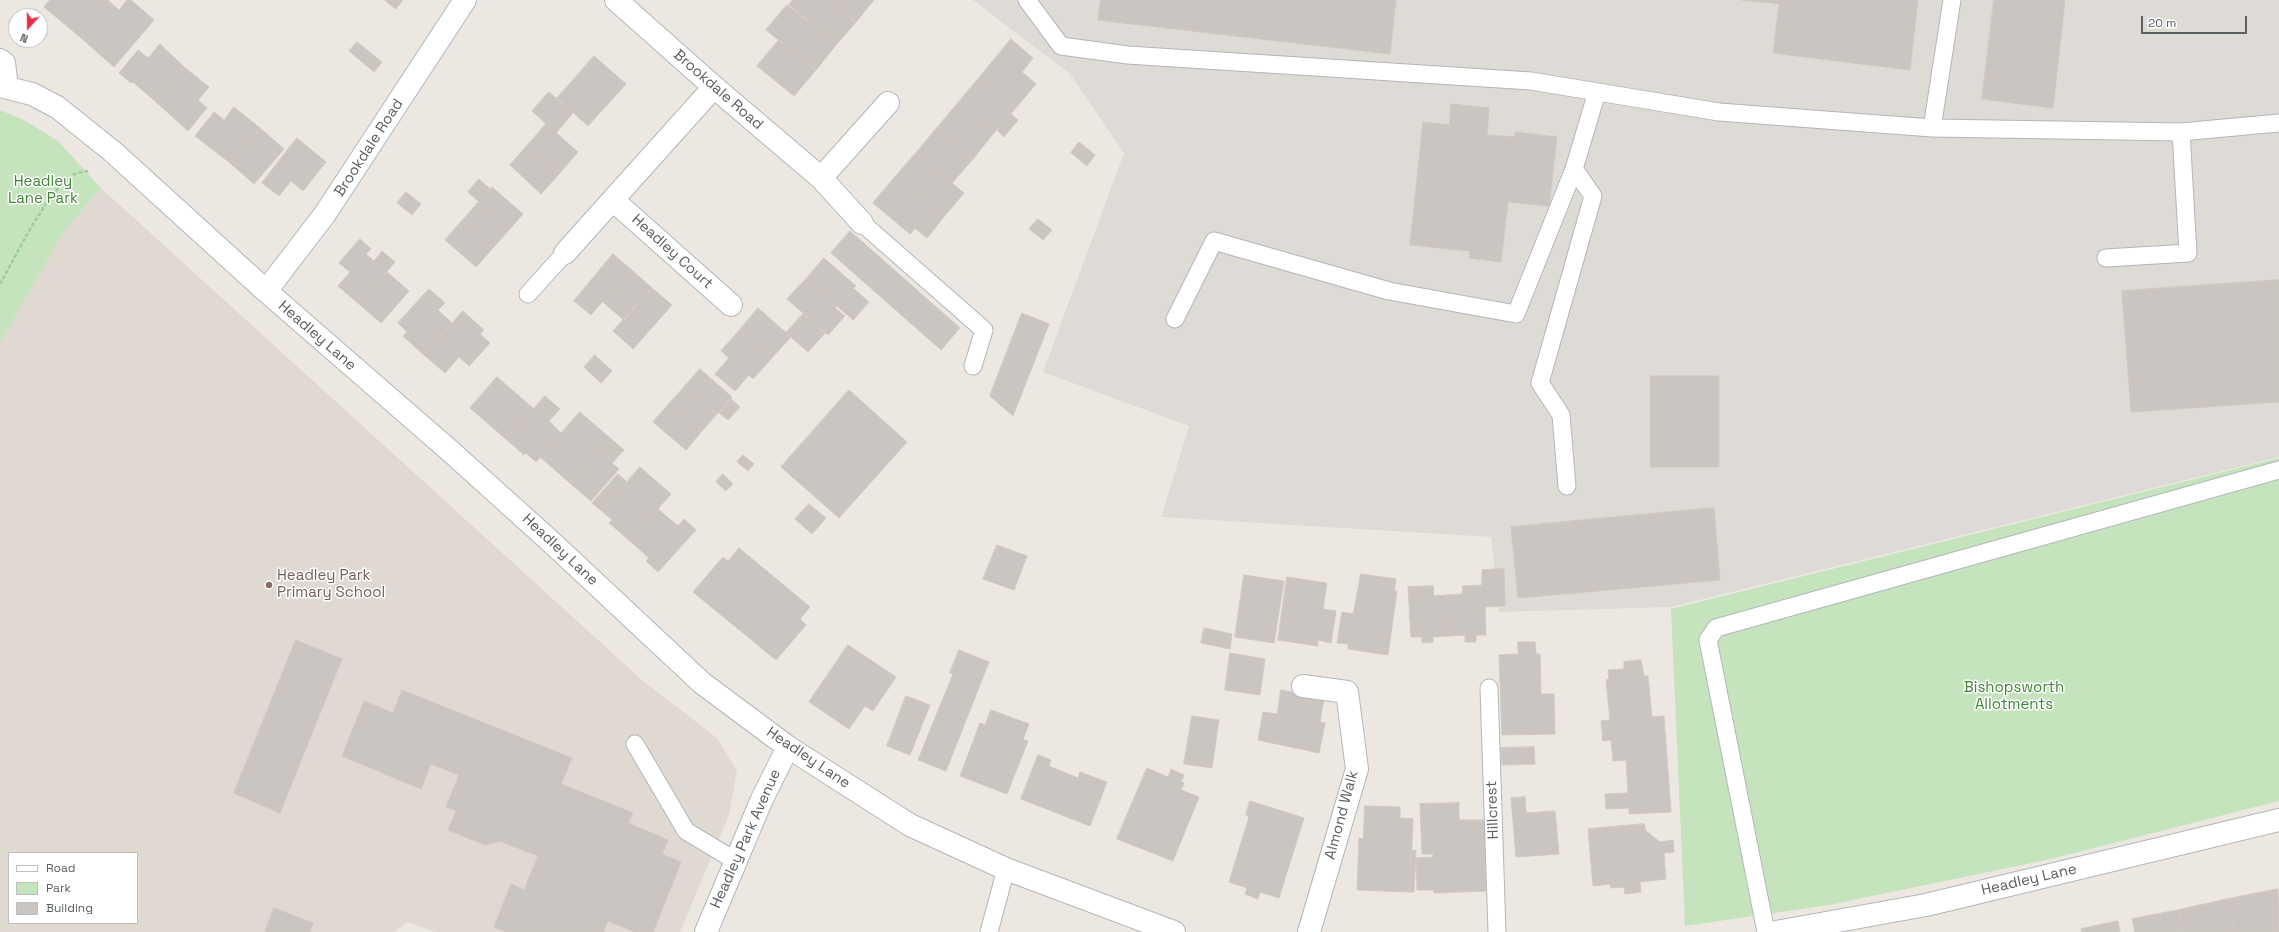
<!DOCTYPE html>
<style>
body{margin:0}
#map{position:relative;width:2279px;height:932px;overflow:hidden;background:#ece8e1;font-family:"Space Grotesk",sans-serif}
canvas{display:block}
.legend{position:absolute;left:8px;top:852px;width:130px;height:72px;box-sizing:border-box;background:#fff;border:1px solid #bdbfc0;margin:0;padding:5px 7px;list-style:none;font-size:12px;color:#5a5f62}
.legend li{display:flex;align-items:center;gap:8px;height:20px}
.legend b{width:20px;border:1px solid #bdbfc0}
.north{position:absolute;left:8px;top:8px;width:40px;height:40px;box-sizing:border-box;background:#fff;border:1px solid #bdbfc0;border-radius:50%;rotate:201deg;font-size:11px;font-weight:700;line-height:16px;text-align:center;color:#5a5f62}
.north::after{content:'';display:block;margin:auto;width:14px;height:18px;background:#e43045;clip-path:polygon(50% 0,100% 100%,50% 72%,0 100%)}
.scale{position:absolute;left:2141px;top:16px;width:106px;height:18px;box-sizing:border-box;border:2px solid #5a5f62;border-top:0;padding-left:5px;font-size:12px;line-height:14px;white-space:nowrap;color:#5a5f62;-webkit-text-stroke:3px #fff;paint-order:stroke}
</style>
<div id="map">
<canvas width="2279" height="932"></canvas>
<ul class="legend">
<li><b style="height:5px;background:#fff"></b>Road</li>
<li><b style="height:11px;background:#c5e4be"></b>Park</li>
<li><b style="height:11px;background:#cac5c1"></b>Building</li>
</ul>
<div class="north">N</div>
<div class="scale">20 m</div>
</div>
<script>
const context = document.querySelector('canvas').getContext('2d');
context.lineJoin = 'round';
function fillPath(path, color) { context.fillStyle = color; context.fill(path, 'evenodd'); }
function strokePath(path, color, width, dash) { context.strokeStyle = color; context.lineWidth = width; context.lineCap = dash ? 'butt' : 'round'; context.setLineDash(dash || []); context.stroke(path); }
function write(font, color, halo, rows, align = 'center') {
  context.font = font + ' "Space Grotesk",sans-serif'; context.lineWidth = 3; context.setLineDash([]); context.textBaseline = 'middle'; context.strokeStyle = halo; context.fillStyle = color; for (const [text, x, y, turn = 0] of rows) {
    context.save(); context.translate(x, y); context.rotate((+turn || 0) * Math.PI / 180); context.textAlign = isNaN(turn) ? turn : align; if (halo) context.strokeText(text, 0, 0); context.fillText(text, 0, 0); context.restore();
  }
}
fillPath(new Path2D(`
 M 973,0 L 2279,0 L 2279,457 L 1671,607 L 1499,612 L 1491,537 L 1161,517 L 1189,426 L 1043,372 L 1124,153 L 1070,74 Z`), '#dedad6');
fillPath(new Path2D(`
 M 101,188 L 642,680 L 717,738 L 737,771 L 729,815 L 680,932 L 435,932 L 408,922 L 394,932 L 0,932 L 0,343 L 63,233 ZM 9,853 L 137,853 L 137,923 L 9,923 Z`), '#dfd9d2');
fillPath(new Path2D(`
 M 0,110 L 24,120 L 58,141 L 101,188 L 63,233 L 0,343 Z
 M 2279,458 L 2279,801 L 2051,859 L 1829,905 L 1685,926 L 1671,609 Z`), '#c5e4be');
const building = new Path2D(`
 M 50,0 L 108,0 L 110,2 L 80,37 L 44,7 Z
 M 127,0 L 131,0 L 154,20 L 114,67 L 80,37 L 110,2 L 119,10 Z
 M 385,0 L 403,0 L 396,9 Z
 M 793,0 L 830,0 L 856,22 L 837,44 L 789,5 Z
 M 830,0 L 874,0 L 856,22 Z
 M 1101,0 L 1396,0 L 1390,54 L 1098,20 Z
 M 1742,0 L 1918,0 L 1910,70 L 1773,53 L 1779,4 Z
 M 1994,0 L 2065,0 L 2053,108 L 1982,99 Z
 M 787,5 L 837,44 L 816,70 L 766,30 Z
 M 1011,39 L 1033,58 L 1022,72 L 1036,84 L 1015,109 L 979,78 Z
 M 779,40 L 816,70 L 794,96 L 757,66 Z
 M 357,42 L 382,62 L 374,72 L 349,51 Z
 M 160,44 L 184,67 L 155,101 L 133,82 L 131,83 L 119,73 L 138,50 L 148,58 Z
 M 594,56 L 626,84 L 606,106 L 575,78 Z
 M 184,67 L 209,87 L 198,100 L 207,108 L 188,131 L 155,101 Z
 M 575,78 L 606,106 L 588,126 L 557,98 Z
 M 979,78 L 1015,109 L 993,134 L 957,104 Z
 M 549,92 L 573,113 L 556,133 L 532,111 Z
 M 957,104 L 993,134 L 973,159 L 937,128 Z
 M 1451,104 L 1489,108 L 1487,135 L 1515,137 L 1515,132 L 1557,137 L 1549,206 L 1508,202 L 1501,262 L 1469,258 L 1470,251 L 1410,245 L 1423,122 L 1449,125 Z
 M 234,107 L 260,128 L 230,163 L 195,136 L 214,112 L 224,120 Z
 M 1011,114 L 1018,120 L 1004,137 L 997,130 Z
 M 546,124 L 578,152 L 559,174 L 527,146 Z
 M 260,128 L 284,149 L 254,184 L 230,163 Z
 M 937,128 L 973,159 L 952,183 L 916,153 Z
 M 297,138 L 326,162 L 303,191 L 291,181 L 279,196 L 262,183 Z
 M 1079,142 L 1095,155 L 1087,166 L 1071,153 Z
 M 527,146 L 559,174 L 541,194 L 510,165 Z
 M 916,153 L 964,193 L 943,218 L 895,177 Z
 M 895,177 L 943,218 L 927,238 L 915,228 L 910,234 L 873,203 Z
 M 479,179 L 490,189 L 479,202 L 468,192 Z
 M 492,187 L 523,214 L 508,231 L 477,204 Z
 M 406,192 L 421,204 L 412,215 L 397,203 Z
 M 477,204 L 508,231 L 493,248 L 462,221 Z
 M 1038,219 L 1052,230 L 1043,240 L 1029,229 Z
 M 462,221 L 493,248 L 476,267 L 445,240 Z
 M 850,231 L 960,328 L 941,350 L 831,253 Z
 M 360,239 L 371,249 L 366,254 L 374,261 L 382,251 L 395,262 L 359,304 L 338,286 L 350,272 L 339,263 Z
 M 613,254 L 633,271 L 605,304 L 603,301 L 591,315 L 574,301 Z
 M 824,258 L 856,286 L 853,288 L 869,302 L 853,320 L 806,279 Z
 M 633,271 L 652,288 L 624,320 L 605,304 Z
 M 387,272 L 409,291 L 381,323 L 359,304 Z
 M 806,279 L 837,306 L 835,308 L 845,316 L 828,335 L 787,299 Z
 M 2279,280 L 2279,402 L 2131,412 L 2122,291 Z
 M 652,288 L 672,305 L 633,349 L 613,331 Z
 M 429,289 L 445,303 L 438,310 L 452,323 L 424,355 L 403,336 L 407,332 L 398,323 Z
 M 758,308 L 791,337 L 771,359 L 739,331 Z
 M 463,311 L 484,330 L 480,334 L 490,343 L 469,366 L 459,357 L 445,373 L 424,355 Z
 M 1022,313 L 1049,324 L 1013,416 L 990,396 Z
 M 803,314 L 825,333 L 808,352 L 786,333 Z
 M 739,331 L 771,359 L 753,379 L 749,375 L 735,391 L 715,374 L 729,358 L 721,351 Z
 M 595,355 L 612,371 L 601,383 L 584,367 Z
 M 700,369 L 732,397 L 717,414 L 685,386 Z
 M 1651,376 L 1719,376 L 1719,467 L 1651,467 Z
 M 497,377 L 534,409 L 507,440 L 470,408 Z
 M 685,386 L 717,414 L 702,431 L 670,403 Z
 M 849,390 L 907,442 L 839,518 L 781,467 Z
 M 545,396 L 560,409 L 549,421 L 561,433 L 536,462 L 526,453 L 524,455 L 507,440 Z
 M 731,399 L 740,407 L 728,420 L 719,413 Z
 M 670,403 L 702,431 L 686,450 L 653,422 Z
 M 580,412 L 610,438 L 571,484 L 540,457 Z
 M 610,438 L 624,450 L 612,463 L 619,469 L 591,501 L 571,484 Z
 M 743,455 L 754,464 L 748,471 L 737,462 Z
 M 640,467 L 671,494 L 630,541 L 609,523 L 612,520 L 602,511 Z
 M 618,474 L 627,482 L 602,511 L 592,503 Z
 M 723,474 L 733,484 L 726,491 L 716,482 Z
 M 809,504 L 826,518 L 812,534 L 795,519 Z
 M 1714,508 L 1720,580 L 1518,598 L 1511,527 Z
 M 658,509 L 678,526 L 684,519 L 696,530 L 658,572 L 646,561 L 649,558 L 630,541 Z
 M 997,545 L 1027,556 L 1014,590 L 983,579 Z
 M 739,548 L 810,607 L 800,619 L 806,625 L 776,660 L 693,592 L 723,557 L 728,561 Z
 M 1504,569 L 1505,606 L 1485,607 L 1486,635 L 1476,635 L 1476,642 L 1465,642 L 1465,635 L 1449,636 L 1447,595 L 1463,594 L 1462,586 L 1482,585 L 1482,570 Z
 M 1361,574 L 1396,579 L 1394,591 L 1397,591 L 1388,655 L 1348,649 L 1348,644 L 1337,643 L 1342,612 L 1353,614 Z
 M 1244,575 L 1284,581 L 1274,643 L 1235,637 Z
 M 1287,577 L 1327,583 L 1323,609 L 1336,611 L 1331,643 L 1318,640 L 1318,646 L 1278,640 Z
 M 1433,586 L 1434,596 L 1447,595 L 1449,636 L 1433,637 L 1433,642 L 1422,643 L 1422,637 L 1411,637 L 1408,587 Z
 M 1204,628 L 1232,634 L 1230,649 L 1201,643 Z
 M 296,640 L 342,659 L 280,813 L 234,793 Z
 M 1518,642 L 1535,642 L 1536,654 L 1540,654 L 1541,694 L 1554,694 L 1555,734 L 1502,735 L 1499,655 L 1518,654 Z
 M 848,645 L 896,677 L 873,711 L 865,706 L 849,729 L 809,702 Z
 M 959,650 L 989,662 L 946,771 L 918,760 L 953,674 L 950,673 Z
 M 1230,653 L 1265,659 L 1260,695 L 1225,690 Z
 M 1641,660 L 1644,676 L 1648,676 L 1652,717 L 1664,716 L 1671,812 L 1629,814 L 1629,808 L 1606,809 L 1605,794 L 1628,793 L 1626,760 L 1613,761 L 1611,740 L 1603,741 L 1601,721 L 1610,720 L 1606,680 L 1609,679 L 1608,670 L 1624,669 L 1624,662 Z
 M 402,690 L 572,758 L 561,784 L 633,813 L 628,823 L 668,840 L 662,854 L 681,862 L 653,932 L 635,932 L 608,921 L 603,932 L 506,932 L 494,927 L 511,884 L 524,890 L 538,856 L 500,841 L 485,845 L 448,830 L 456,811 L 446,807 L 459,775 L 431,764 L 421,789 L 342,756 L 364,701 L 393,713 Z
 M 1281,690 L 1324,698 L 1320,722 L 1325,723 L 1319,753 L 1258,740 L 1263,712 L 1277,714 Z
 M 906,696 L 930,705 L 910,755 L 887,746 Z
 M 991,710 L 1029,724 L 1023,739 L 1028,741 L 1007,794 L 960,776 L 980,723 L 985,725 Z
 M 1192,716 L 1219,720 L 1212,768 L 1184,764 Z
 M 1534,747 L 1535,764 L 1502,765 L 1501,748 Z
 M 1038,755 L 1051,760 L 1049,766 L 1078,778 L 1080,772 L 1107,782 L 1090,826 L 1021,799 Z
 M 1147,768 L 1168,777 L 1171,769 L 1184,775 L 1181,782 L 1184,783 L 1181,790 L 1199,797 L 1173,861 L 1117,839 Z
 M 1525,797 L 1526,813 L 1555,811 L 1559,854 L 1516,857 L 1511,798 Z
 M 1250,801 L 1304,818 L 1279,898 L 1260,892 L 1258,899 L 1245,894 L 1247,888 L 1229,882 L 1249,817 L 1246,815 Z
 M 1459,803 L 1459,820 L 1484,820 L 1486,891 L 1434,893 L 1434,890 L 1417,890 L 1416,858 L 1433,857 L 1433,854 L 1422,854 L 1420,804 Z
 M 1365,806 L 1400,807 L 1400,818 L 1413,819 L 1410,892 L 1357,890 L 1359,838 L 1363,839 Z
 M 1644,824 L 1646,831 L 1660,842 L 1673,840 L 1674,852 L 1664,853 L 1666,879 L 1640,882 L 1641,892 L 1625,894 L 1624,887 L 1611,888 L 1610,884 L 1593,886 L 1588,829 Z
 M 1412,850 L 1416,851 L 1414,892 L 1410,892 Z
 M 2278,889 L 2279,932 L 2235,932 L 2228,899 Z
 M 2228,899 L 2235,932 L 2184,932 L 2179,910 Z
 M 274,908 L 313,923 L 310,932 L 265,932 Z
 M 2179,910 L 2184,932 L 2135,932 L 2132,919 Z
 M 2118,921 L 2120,932 L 2082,932 L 2081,929 Z`);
fillPath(building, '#cac5c1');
strokePath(building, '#d1c8c0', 1);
const service = new Path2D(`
 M 1027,0 L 1061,46 L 1128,55 L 1531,81 L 1719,112 L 1932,128 L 2181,132 L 2279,123
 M 1932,128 L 1952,0
 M 862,223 L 984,330 L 973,366
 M 2106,258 L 2188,253 L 2181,132
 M 528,294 L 565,253
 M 1175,319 L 1214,241 L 1389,291 L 1516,314 L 1574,169 L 1597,92
 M 1567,486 L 1561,415 L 1540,383 L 1593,196 L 1574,169
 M 1489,688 L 1497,932
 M 635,744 L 686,831 L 736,861
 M 989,932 L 1006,869
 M 1766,932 L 1708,640 L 1716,628 L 2279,470`);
const minor = new Path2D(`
 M 616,0 L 714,87 L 821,178 L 862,223
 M 0,60 L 4,63 L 7,87
 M 0,86 L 32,94 L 57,107 L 112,151 L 266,291 L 449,450 L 549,540 L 702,683 L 788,747 L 910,825 L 1006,869 L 1174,932
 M 821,178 L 888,103
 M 613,200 L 731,305
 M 565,253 L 714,87
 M 266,291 L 325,214 L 465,0
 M 1303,686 L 1347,692 L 1357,769 L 1309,932
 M 706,932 L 762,799 L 788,747
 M 1776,932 L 1926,905 L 2279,820`);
strokePath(service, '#b2b6b9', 19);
strokePath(minor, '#b2b6b9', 24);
strokePath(new Path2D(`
 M 0,284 C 18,253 44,195 73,175 C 77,172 84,172 88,171`), '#9ccca0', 2.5, [4, 2]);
strokePath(service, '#fff', 17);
strokePath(minor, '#fff', 22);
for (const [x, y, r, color] of [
 [269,585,4,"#8d6e63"]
]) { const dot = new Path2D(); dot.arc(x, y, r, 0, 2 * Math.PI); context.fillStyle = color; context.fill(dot); strokePath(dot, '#fff', 1.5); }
write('15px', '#5a5f62', '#fff', [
 ["Brookdale Road",718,90,41],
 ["Brookdale Road",369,148,-57],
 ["Headley Court",672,252,42],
 ["Headley Lane",317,336,41],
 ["Headley Lane",560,550,43],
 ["Headley Lane",808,758,34],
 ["Hillcrest",1493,810,-92],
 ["Almond Walk",1342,815,-75],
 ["Headley Park Avenue",746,839,-66],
 ["Headley Lane",2029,880,-13]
]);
write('15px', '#428437', '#fff', [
 ["Headley",43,182],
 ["Lane Park",43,199],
 ["Bishopsworth",2014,688],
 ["Allotments",2014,705]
]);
write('15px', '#785e54', '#fff', [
 ["Headley Park",277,576],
 ["Primary School",277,593]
], 'left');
</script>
